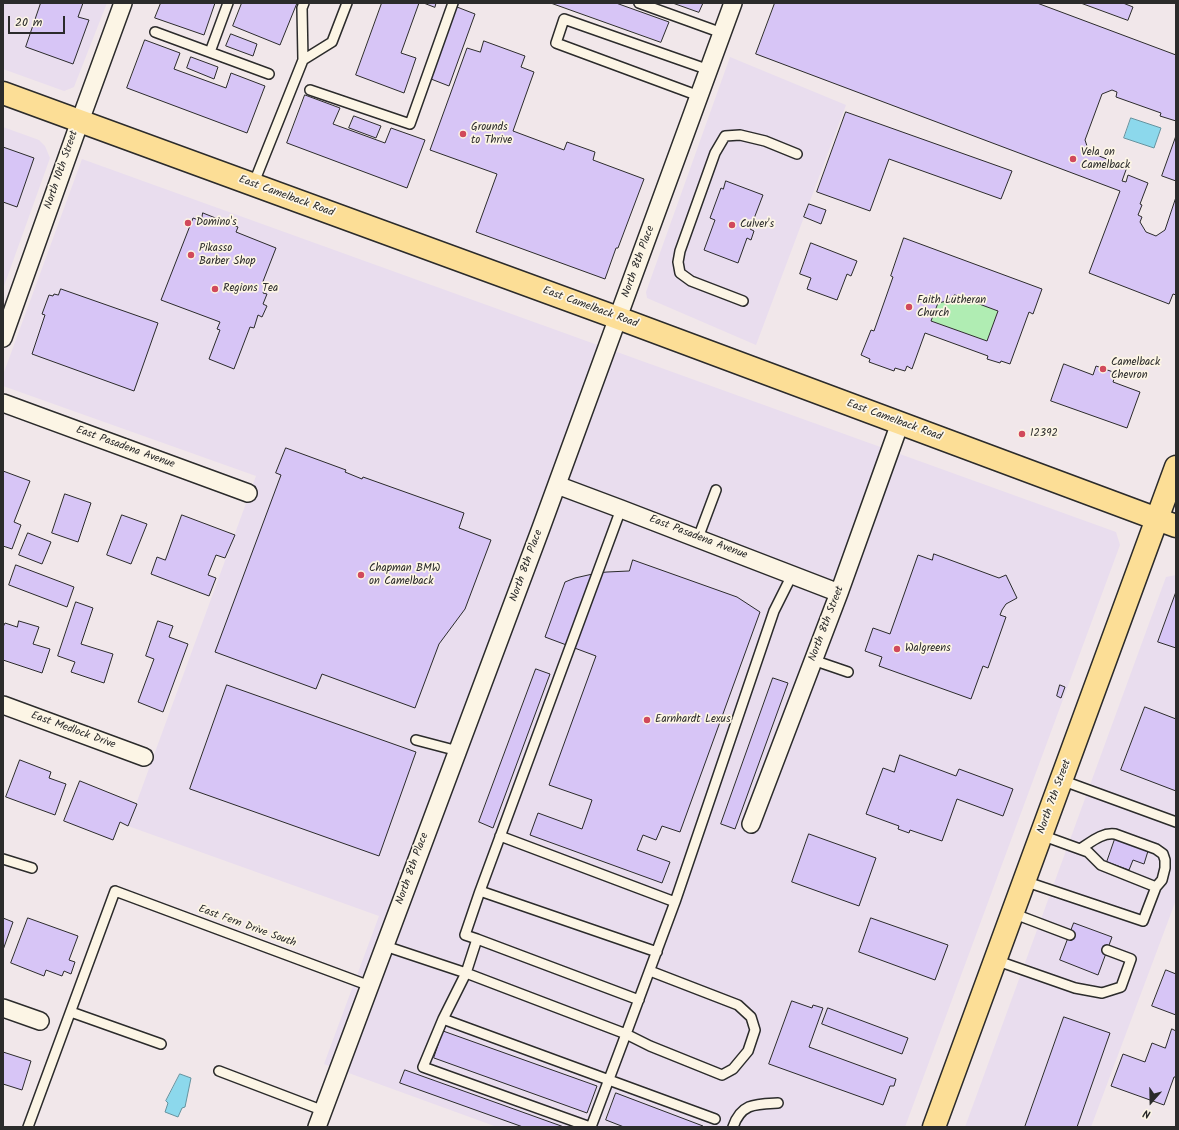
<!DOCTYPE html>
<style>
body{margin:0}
#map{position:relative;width:1179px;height:1130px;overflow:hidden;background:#f1e7ea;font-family:Kalam,sans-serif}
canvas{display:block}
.frame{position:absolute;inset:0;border:4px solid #2b2b2b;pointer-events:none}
.north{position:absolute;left:1131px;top:1082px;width:40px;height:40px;-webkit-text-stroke:3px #fcf5e5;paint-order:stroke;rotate:200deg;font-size:11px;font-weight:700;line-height:16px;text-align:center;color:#2b2b2b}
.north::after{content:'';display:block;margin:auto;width:14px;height:18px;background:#2b2b2b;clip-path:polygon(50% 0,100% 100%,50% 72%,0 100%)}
.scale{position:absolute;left:8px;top:16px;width:57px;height:18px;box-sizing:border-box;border:2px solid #2b2b2b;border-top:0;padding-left:5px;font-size:12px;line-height:14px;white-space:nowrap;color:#2b2b2b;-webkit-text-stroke:3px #fcf5e5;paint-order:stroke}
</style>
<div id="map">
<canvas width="1179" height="1130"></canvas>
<div class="frame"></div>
<div class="north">N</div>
<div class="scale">20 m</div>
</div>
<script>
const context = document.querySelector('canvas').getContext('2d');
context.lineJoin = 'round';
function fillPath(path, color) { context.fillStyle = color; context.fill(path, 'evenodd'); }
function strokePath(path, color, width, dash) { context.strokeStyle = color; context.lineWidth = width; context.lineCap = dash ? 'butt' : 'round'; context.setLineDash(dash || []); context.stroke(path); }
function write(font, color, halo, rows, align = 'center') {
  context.font = font + ' Kalam,sans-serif'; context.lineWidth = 3.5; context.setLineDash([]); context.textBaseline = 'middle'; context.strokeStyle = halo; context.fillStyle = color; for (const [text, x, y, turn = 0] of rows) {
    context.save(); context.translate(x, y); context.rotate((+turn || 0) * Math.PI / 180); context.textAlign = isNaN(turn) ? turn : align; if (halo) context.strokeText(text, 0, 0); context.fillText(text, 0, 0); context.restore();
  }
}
fillPath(new Path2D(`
 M 3,3 L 107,3 L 74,87 L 64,91 L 3,69 Z
 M 730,57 L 846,105 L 756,345 L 647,298 L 646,292 Z
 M 3,127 L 39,140 L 45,146 L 50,158 L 3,289 Z
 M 82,159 L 1116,532 L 1120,545 L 905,1127 L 497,1127 L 324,1064 L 379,916 L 128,826 L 256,476 L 3,386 L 3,375 Z
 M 1176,575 L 1176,900 L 1091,1127 L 965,1127 L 1166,577 Z`), '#e9ddee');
fillPath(new Path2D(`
 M 955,295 L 998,311 L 987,341 L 931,321 L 938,303 L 947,301 Z`), '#b0edb3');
const water = new Path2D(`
 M 1131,118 L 1161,128 L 1154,148 L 1124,138 Z
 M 180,1074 L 191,1078 L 185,1107 L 182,1108 L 178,1117 L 165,1112 L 168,1103 L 166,1101 Z`);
fillPath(water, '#8cd8ec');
strokePath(water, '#65939f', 1);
const building = new Path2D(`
 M 41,3 L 83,3 L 78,17 L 89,20 L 73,64 L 26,47 Z
 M 161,3 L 215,3 L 204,35 L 155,18 Z
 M 242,3 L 297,3 L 280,45 L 233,26 Z
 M 382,3 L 419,3 L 401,53 L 416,58 L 404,93 L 356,75 Z
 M 424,3 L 436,3 L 435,7 Z
 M 551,3 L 616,3 L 669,22 L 661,42 Z
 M 673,3 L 703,3 L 699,12 Z
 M 775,3 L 1037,3 L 1176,55 L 1176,121 L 1160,116 L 1161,113 L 1116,97 L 1117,92 L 1112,90 L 1102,94 L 1085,140 L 1089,152 L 1127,167 L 1122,181 L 1126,182 L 1128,175 L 1148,183 L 1140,204 L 1142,205 L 1138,215 L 1142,217 L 1140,222 L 1146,232 L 1156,236 L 1165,230 L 1176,197 L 1176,295 L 1173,294 L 1169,304 L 1089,273 L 1120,191 L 756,54 Z
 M 1081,3 L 1123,3 L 1133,7 L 1128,20 Z
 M 457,7 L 475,14 L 449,86 L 431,79 Z
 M 231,34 L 257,44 L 253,56 L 226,46 Z
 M 145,40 L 180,53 L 174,69 L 226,88 L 231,73 L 265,86 L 247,133 L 127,88 Z
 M 484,41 L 525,56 L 521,67 L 534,72 L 513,131 L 564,150 L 567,142 L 595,152 L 593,160 L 644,179 L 618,248 L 616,248 L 605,279 L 476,232 L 497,174 L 430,150 L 467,48 L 480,52 Z
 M 191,57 L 218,67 L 214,79 L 187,68 Z
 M 305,95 L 340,108 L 333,124 L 385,143 L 391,128 L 425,140 L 407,188 L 287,143 Z
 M 846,112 L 1012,171 L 1001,199 L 889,159 L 870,211 L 817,192 Z
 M 354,116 L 381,126 L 376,138 L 349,128 Z
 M 1176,136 L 1176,181 L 1162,176 Z
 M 3,147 L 34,158 L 17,207 L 3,202 Z
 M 726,181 L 763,195 L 750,229 L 754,231 L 751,240 L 747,238 L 738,263 L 704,250 L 715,220 L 710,218 L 721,188 L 723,189 Z
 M 809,204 L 826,210 L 821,224 L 804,217 Z
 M 203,213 L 238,227 L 236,232 L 276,248 L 262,284 L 266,285 L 263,293 L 267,294 L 263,304 L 267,306 L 262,317 L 258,315 L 254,328 L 250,327 L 234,369 L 209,359 L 220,330 L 217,329 L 220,322 L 161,300 L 193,218 L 201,221 Z
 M 904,238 L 1042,289 L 1033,314 L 1029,312 L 1010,364 L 1001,361 L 1000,363 L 987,359 L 988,356 L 925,333 L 912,369 L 907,366 L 905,371 L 895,368 L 894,371 L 869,362 L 870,359 L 861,355 L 871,330 L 874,331 L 893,277 L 891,276 ZM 955,295 L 998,311 L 987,341 L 931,321 L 938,303 L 947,301 Z
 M 811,243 L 857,261 L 851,276 L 847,274 L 837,300 L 807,289 L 811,278 L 800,274 Z
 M 61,289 L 158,323 L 134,391 L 32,354 L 45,315 L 42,314 L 49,295 L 53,296 L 54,294 L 58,295 Z
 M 1064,364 L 1093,375 L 1096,366 L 1116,373 L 1113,382 L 1140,392 L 1127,428 L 1051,401 Z
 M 286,448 L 346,470 L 345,472 L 362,479 L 363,477 L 464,513 L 459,528 L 491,540 L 465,609 L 439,644 L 415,708 L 322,674 L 316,689 L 215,652 L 281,475 L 276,473 Z
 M 3,471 L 30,481 L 14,522 L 21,525 L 12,549 L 3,546 Z
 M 65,494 L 91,503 L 78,542 L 52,533 Z
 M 122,515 L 147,524 L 131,564 L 107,555 Z
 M 182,515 L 235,535 L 225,558 L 216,555 L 208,575 L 216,578 L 209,596 L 151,574 L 157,557 L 165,560 Z
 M 28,533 L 51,542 L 42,564 L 19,555 Z
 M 934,554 L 999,578 L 1006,575 L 1017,598 L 1006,604 L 1002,610 L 1000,615 L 1006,617 L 988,668 L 983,666 L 971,699 L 879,666 L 882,657 L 865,651 L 873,628 L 890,634 L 918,555 L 932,560 Z
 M 633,560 L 737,597 L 760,612 L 680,832 L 662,826 L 656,840 L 643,835 L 637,850 L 670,862 L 662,883 L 530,835 L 538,813 L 582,829 L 592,800 L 549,785 L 596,656 L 545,637 L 565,582 L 575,578 L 597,573 L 607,572 L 629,571 Z
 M 16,565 L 74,587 L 67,607 L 9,585 Z
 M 1176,592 L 1176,650 L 1176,648 L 1158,642 Z
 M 76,602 L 93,608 L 81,644 L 113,654 L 104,683 L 71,672 L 75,662 L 58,656 Z
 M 19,621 L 39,627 L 33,644 L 50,649 L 42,673 L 3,660 L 3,627 L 5,623 L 17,627 Z
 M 158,621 L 173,626 L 169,637 L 188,644 L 163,712 L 138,702 L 154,659 L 146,656 Z
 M 536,669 L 550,674 L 493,828 L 479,822 Z
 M 773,678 L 788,683 L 735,829 L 721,824 Z
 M 227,685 L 416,752 L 379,856 L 190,789 Z
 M 1060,685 L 1065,687 L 1061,698 L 1057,696 Z
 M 1145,707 L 1176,719 L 1176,791 L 1121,770 Z
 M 900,755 L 956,776 L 959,769 L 1013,789 L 1003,816 L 957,799 L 942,841 L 910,830 L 909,833 L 898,829 L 899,826 L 866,814 L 883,768 L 894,772 Z
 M 20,760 L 51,772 L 49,778 L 66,784 L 55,815 L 6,797 Z
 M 80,781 L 137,804 L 128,826 L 120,822 L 113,840 L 64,821 Z
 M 809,834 L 876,858 L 859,906 L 792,882 Z
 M 1115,839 L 1148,851 L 1144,864 L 1133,860 L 1129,870 L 1107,862 Z
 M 3,918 L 13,922 L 3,950 Z
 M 28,918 L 78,936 L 69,960 L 75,962 L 71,974 L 64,971 L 62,976 L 46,970 L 44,976 L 11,963 Z
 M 871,918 L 948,945 L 935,980 L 859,952 Z
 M 1074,923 L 1112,937 L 1098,975 L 1060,960 Z
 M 1166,970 L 1176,974 L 1176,1015 L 1152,1006 Z
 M 792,1001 L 812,1008 L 813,1005 L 823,1008 L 809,1047 L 896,1079 L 894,1086 L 890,1086 L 883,1105 L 769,1064 Z
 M 828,1008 L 908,1038 L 902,1054 L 822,1024 Z
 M 1064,1017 L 1110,1033 L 1077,1127 L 1025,1127 Z
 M 1172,1029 L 1176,1031 L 1176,1077 L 1174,1077 L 1164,1105 L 1111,1086 L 1123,1054 L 1145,1062 L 1152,1043 L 1165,1048 Z
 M 443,1031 L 597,1086 L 587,1113 L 434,1058 Z
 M 3,1052 L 31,1061 L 22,1090 L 3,1084 Z
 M 405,1070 L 564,1127 L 523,1127 L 400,1083 Z
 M 616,1093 L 703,1126 L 703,1127 L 624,1127 L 606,1120 Z`);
fillPath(building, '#d7c5f6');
strokePath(building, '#2b2b2b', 1);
const lane = new Path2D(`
 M 639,3 L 722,33
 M 155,32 L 269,74
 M 210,52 L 228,3
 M 303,60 L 332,42 L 347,3
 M 310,90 L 410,124 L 453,3
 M 699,96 L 556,43 L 564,19 L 709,70
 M 253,185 L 303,60 L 302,8 L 304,3
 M 743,301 L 691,281 L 680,273 L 678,262 L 680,251 L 715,153 L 725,136 L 740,135 L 765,141 L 797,154
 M 698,538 L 716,490
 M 813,660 L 848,672
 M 416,740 L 458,751
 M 1061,780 L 1176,822
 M 500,836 L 675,902
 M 1080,849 C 1090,843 1102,832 1115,834 L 1156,849 L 1163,854 L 1165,860 L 1165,868 L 1162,880 L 1156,887
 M 3,859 L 32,868
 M 1024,881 L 1143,921 L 1156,887 L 1101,865 L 1088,852 L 1041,835
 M 480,891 L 621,509
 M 1012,913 L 1070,935
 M 477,939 L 639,1000
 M 385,946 L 466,973 L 626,1034 L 675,902 L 774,611 L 792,575
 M 995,960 L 1075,988 L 1102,993 L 1121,987 L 1131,959 L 1107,950
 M 71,1012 L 161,1044
 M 443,1019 L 715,1119
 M 219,1071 L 324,1111
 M 28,1127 L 115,891 L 370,986
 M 590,1127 L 423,1067 L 443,1019 L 466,973 L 477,939 L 465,935 L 480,891 L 657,952
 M 591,1127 L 626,1034 L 650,1046 L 722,1075 L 733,1069 L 748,1051 L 755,1030 L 751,1017 L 738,1005 L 650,971
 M 733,1127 C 741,1103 756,1104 778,1103`);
const street = new Path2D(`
 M 3,338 L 80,121 L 123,3
 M 3,403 L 248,493
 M 557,485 L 621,509 L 839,593
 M 3,705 L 144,757
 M 751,824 L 839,593 L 900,423
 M 3,1008 L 40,1021
 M 317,1127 L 541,528 L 733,3`);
const primary = new Path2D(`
 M 3,93 L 618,318 L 1176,526
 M 934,1127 L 1176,467`);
strokePath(lane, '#2b2b2b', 12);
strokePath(street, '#2b2b2b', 20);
strokePath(primary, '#2b2b2b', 25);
strokePath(lane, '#fcf5e5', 9);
strokePath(street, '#fcf5e5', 17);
strokePath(primary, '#fcde96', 22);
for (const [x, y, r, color] of [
 [463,134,4,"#d1495b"],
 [1073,159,4,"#d1495b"],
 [188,223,4,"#d1495b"],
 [732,225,4,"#d1495b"],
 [191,255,4,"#d1495b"],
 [215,289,4,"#d1495b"],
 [909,307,4,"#d1495b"],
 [1103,369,4,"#d1495b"],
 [1022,434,4,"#d1495b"],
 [361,575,4,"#d1495b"],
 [897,649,4,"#d1495b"],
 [647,720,4,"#d1495b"]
]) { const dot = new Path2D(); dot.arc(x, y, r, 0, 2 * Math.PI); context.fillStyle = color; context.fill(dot); strokePath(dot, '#fcf5e5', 1.5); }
write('11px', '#2b2b2b', '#fcf5e5', [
 ["Grounds",471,128],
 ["to Thrive",471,141],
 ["Vela on",1081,153],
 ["Camelback",1081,166],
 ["Domino's",196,223],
 ["Culver's",740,225],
 ["Pikasso",199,249],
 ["Barber Shop",199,262],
 ["Regions Tea",223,289],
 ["Faith Lutheran",917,301],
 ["Church",917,314],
 ["Camelback",1111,363],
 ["Chevron",1111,376],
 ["12392",1030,434],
 ["Chapman BMW",369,569],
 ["on Camelback",369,582],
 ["Walgreens",905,649],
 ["Earnhardt Lexus",655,720]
], 'left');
write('11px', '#2b2b2b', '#fcf5e5', [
 ["North 10th Street",62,170,-71],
 ["East Camelback Road",286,197,20],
 ["North 8th Place",639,262,-70],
 ["East Camelback Road",590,308,20],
 ["East Camelback Road",894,421,20],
 ["East Pasadena Avenue",125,448,20],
 ["East Pasadena Avenue",698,538,21],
 ["North 8th Place",527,566,-70],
 ["North 8th Street",827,624,-69],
 ["East Medlock Drive",73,731,20],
 ["North 7th Street",1055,797,-70],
 ["North 8th Place",413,869,-70],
 ["East Fern Drive South",247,927,20]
]);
</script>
